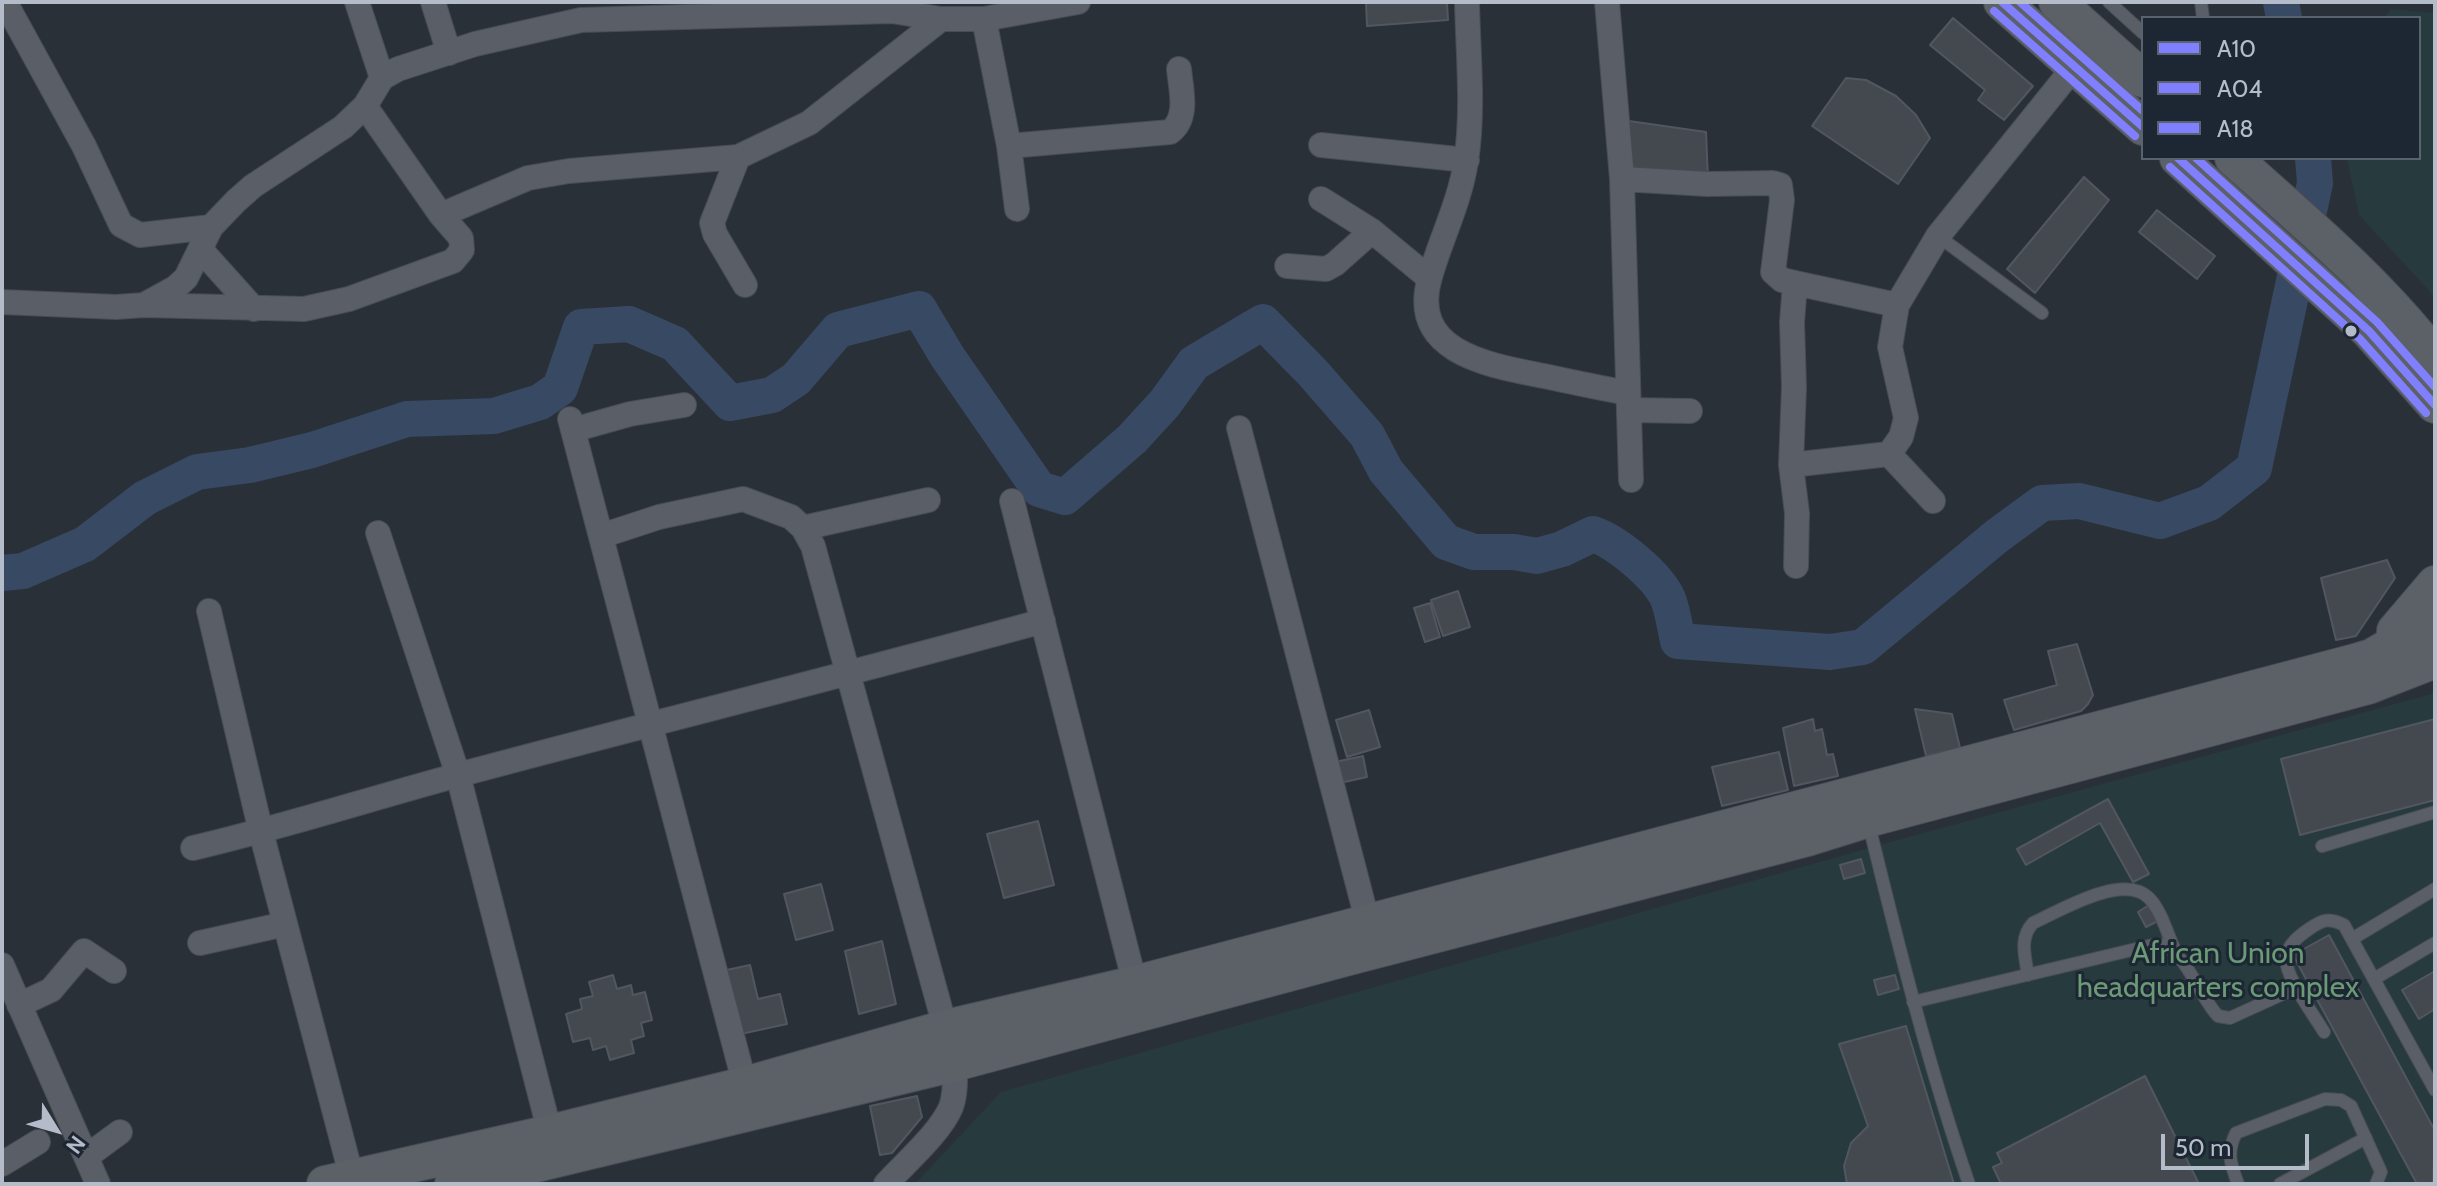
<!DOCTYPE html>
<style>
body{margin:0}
#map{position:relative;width:2437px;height:1186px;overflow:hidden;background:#2a3038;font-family:Cabin,sans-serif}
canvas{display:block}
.frame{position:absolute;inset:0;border:4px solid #b4bcc9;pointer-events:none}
.legend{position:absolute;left:2141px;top:16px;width:280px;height:144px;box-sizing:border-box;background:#1d2633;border:2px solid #59626f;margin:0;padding:10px 14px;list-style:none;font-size:24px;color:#b4bcc9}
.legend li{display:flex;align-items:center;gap:16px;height:40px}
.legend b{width:40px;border:2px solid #59626f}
.north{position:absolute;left:16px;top:1090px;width:80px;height:80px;-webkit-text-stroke:6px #1d2633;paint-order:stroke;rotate:127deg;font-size:22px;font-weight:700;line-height:32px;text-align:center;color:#b4bcc9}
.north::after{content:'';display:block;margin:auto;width:28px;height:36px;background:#b4bcc9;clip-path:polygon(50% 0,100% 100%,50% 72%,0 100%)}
.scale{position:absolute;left:2161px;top:1134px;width:148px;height:36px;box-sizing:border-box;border:4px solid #b4bcc9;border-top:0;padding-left:10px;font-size:24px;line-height:28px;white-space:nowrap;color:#b4bcc9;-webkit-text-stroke:6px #1d2633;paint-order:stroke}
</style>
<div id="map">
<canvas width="2437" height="1186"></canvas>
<div class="frame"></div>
<ul class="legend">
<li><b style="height:10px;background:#8080ff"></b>A10</li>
<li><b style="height:10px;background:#8080ff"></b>A04</li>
<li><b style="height:10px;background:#8080ff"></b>A18</li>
</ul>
<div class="north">N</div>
<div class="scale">50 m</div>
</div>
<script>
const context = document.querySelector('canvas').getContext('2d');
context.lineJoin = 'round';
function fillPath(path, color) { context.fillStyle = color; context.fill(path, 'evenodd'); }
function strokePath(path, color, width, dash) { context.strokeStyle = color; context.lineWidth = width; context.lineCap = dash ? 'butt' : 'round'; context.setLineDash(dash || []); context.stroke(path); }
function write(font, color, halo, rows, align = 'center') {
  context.font = font + ' Cabin,sans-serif'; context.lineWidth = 6; context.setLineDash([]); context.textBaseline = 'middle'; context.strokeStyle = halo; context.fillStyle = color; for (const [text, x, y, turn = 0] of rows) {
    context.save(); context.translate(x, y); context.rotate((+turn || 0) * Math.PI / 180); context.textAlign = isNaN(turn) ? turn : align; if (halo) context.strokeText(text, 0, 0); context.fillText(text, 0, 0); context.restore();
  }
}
fillPath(new Path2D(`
 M 2391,9 L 2435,13 L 2435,297 L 2359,215 L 2347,158 L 2419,158 L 2419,18 L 2383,18 Z
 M 2435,693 L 2435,1184 L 915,1184 L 1001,1092 L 1905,838 Z`), '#273a3e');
strokePath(new Path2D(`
 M 2281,2 L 2284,18
 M 2,573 L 23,571 L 85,544 L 145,498 L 197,472 L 250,465 L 312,450 L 407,419 L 494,416 L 540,402 L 560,388 L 581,327 L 629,324 L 675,344 L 730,403 L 772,395 L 796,379 L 838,330 L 919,309 L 947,356 L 1039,489 L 1065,497 L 1132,439 L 1165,403 L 1194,363 L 1263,322 L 1313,373 L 1367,435 L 1386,471 L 1446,542 L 1474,552 L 1514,552 L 1537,556 L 1562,549 L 1593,534 C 1617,542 1658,576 1668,599 C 1673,612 1675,628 1678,641 L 1830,652 L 1863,647 L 1997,536 L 2042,503 L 2079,501 L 2160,521 L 2209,503 L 2254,468 L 2315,183 L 2313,158`), '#384963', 36);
const building = new Path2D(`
 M 1366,2 L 1447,2 L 1448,20 L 1367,26 Z
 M 1953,18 L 2033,86 L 2004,120 L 1978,100 L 1985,90 L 1930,45 Z
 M 1846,78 L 1866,80 L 1896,96 L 1916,115 L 1930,138 L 1898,184 L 1812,126 Z
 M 1622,120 L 1706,132 L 1708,179 L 1626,175 Z
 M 2084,177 L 2109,200 L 2035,293 L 2007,269 Z
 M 2157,210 L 2215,256 L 2197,279 L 2139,232 Z
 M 2387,560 L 2395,578 L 2356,636 L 2336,640 L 2321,578 Z
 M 1458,591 L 1470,627 L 1443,636 L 1431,600 Z
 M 1430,603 L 1440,637 L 1425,642 L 1414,608 Z
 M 2077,644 L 2093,695 L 2088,704 L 2081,711 L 2014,730 L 2004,700 L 2057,685 L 2048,651 Z
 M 1915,709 L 1952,714 L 1960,748 L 1926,756 Z
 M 1369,710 L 1380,747 L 1347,757 L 1336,720 Z
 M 1813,719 L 1815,731 L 1822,729 L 1827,755 L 1833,754 L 1838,776 L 1794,786 L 1783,728 Z
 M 2435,719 L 2435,800 L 2300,835 L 2281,759 Z
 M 1779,752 L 1788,790 L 1722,806 L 1712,767 Z
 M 1363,756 L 1367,777 L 1340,783 L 1335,762 Z
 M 2108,799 L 2149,874 L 2133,882 L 2100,823 L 2026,865 L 2017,849 Z
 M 1038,821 L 1054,885 L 1004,898 L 987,834 Z
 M 1861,859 L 1865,873 L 1844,879 L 1840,865 Z
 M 821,884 L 833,930 L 796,940 L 784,894 Z
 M 2149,905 L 2158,921 L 2146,927 L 2138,912 Z
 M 2329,935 L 2435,1131 L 2433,1184 L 2417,1184 L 2293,955 Z
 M 882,941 L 896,1004 L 859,1014 L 845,951 Z
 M 750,965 L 758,999 L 780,994 L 787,1024 L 736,1035 L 722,971 Z
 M 2435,971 L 2435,1009 L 2419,1019 L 2402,990 Z
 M 613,975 L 617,989 L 631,985 L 633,995 L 645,992 L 652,1020 L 641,1023 L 644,1036 L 631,1040 L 634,1053 L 610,1060 L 606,1046 L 593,1050 L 590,1038 L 573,1042 L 566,1014 L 582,1009 L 580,999 L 593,996 L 589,982 Z
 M 1895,975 L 1899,989 L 1878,995 L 1874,980 Z
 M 1906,1026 L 1954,1184 L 1847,1184 L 1844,1166 L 1851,1143 L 1868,1126 L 1839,1044 Z
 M 2145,1076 L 2199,1184 L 2001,1184 L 1993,1167 L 2002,1163 L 1997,1153 Z
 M 917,1096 L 922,1117 L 892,1153 L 880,1155 L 870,1106 Z`);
fillPath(building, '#444950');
strokePath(building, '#52575f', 2);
const service = new Path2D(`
 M 2109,2 L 2143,33
 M 2201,2 L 2203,18
 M 1938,236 L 2042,313
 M 1868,821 C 1898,944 1928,1065 1969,1184
 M 2322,846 L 2435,812
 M 2352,939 L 2435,889
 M 2028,975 C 2025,956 2019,938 2033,923 C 2059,911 2124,872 2149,898 C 2161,910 2167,933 2174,948
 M 2374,979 L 2435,943
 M 1913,1002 L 2157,944 C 2184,945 2199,997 2218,1016 L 2230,1018 L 2298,987
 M 2324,1032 C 2314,1015 2285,977 2286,958 C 2287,945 2299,936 2309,929 C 2322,920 2329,917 2344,925 L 2435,1090
 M 2238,1184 C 2231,1165 2226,1153 2236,1133 L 2325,1099 L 2341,1100 L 2351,1106 L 2381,1172 L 2376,1184
 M 2280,1184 L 2366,1138`);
const minor = new Path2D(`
 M 5,2 L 84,146 L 121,225 L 140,235 L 211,227
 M 357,2 L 382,78
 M 433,2 L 449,53
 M 1467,2 C 1468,52 1474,112 1466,161 C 1460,202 1441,238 1430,277 C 1408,353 1489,365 1544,376 C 1572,382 1600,388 1628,393
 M 1607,2 L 1622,179 L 1631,480
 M 984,19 L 1009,146 L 1170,132 C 1189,118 1181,90 1179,69
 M 365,106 L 441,215 L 528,178 L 569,171 L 738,157 L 809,123 L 941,19
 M 1321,145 L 1467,160
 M 1009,146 L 1017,209
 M 738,157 L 712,223 L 715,234 L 745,285
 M 1622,179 L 1707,184 L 1773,183 L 1780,185 L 1782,200 L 1773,272 L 1782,280 L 1795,283 L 1792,322 L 1794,387 L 1791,465 L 1797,513 L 1796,566
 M 1321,199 L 1372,231
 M 201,250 L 254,309
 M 1287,266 L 1326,269 L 1335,264 L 1372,231 L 1429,278
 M 1795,283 L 1897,305
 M 2,302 L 116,307 L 144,305 L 175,288 L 186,278 L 211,227 L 236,201 L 253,186 L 343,127 L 365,106 L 382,78 L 398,69 L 475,44 L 581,20 L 892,11 L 941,19 L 984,19 L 1078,2
 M 144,305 L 304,309 L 349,299 L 453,261 L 462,250 L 461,238 L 441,215
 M 1629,410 L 1690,411
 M 570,419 L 745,1085
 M 1239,428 L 1368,923
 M 573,430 L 630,414 L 684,405
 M 1791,465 L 1889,454
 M 1012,501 L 1135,984
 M 1933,501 L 1889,454 L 1901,437 L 1906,418 L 1890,347 L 1897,305 L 1938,236 L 2075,66
 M 803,528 L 928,500
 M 378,533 L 458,775 L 550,1133
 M 601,536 L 659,517 L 743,499 L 791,517 L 803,528 L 813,546 L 955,1063 C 955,1078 956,1093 951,1107 C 940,1133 906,1162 886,1184
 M 209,611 L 261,832 L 352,1178
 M 193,848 C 284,827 372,798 462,774 C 656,722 850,674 1043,621
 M 200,943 L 285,924
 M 2,965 L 98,1184
 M 19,1005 L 51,990 L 84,951 L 114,971
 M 86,1157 L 120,1132
 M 2,1164 L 38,1142`);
const primary = new Path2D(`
 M 2002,2 L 2143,127
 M 2057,2 L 2143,79
 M 2178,158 L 2369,331 L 2435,405
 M 2233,158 C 2304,221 2377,282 2435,357
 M 2395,631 L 2435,584
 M 325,1184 L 550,1133 L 745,1085 L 946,1028 L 1135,984 L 2355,662 L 2372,657 L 2435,620
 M 453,1184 L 955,1063 L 1349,957 L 1807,838 L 1868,819 L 2368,686 L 2435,660`);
strokePath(service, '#484c53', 14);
strokePath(minor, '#484c53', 26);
strokePath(primary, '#484c55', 38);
strokePath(service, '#5a5e66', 12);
strokePath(minor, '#5a5e66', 24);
strokePath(primary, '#5c6168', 36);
strokePath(new Path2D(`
 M 2002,2 L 2143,127
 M 2178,158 L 2369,331 L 2435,405`), '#8080ff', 8);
strokePath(new Path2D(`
 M 1994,11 L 2135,136
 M 2170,167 L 2360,339 L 2426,413`), '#8080ff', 8);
strokePath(new Path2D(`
 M 2020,2 L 2143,111
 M 2196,158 L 2377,322 L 2435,387`), '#8080ff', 8);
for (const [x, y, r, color] of [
 [2351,331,7,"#b4bcc9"]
]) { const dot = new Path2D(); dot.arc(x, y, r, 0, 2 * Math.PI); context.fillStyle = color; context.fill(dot); strokePath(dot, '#1d2633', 3); }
write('30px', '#6b9a76', '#1d2633', [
 ["African Union",2218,954],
 ["headquarters complex",2218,988]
]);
</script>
